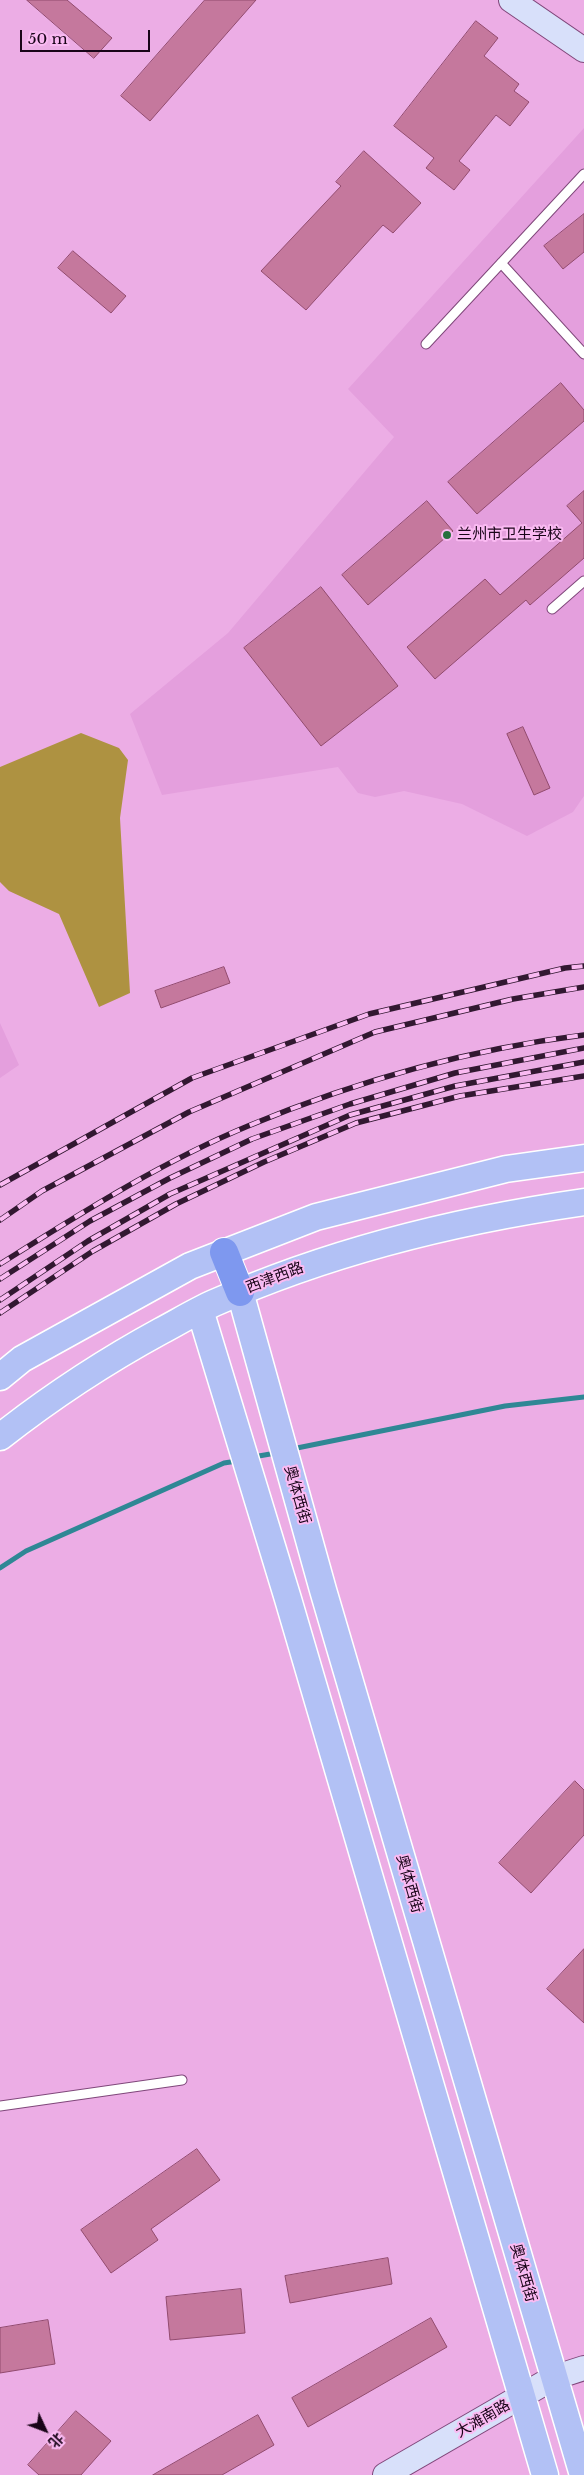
<!DOCTYPE html>
<meta charset="utf-8">
<style>
body{margin:0}
#map{position:relative;width:584px;height:2475px;overflow:hidden;background:#ecade5;font-family:"Libre Baskerville","Noto Sans SC",serif}
canvas{display:block}
.north{position:absolute;left:20px;top:2405px;width:50px;height:50px;-webkit-text-stroke:4px #fabaf2;paint-order:stroke;rotate:133deg;font-size:14px;font-weight:700;line-height:20px;text-align:center;color:#190418}
.north::after{content:'';display:block;margin:auto;width:18px;height:22px;background:#190418;clip-path:polygon(50% 0,100% 100%,50% 72%,0 100%)}
.scale{position:absolute;left:20px;top:30px;width:130px;height:22px;box-sizing:border-box;border:2px solid #190418;border-top:0;padding-left:6px;font-size:15px;line-height:18px;white-space:nowrap;color:#190418;-webkit-text-stroke:4px #fabaf2;paint-order:stroke}
</style>
<div id="map">
<canvas width="584" height="2475"></canvas>
<div class="north">北</div>
<div class="scale">50 m</div>
</div>
<script>
const context = document.querySelector('canvas').getContext('2d');
context.lineJoin = 'round';
function fillPath(path, color) { context.fillStyle = color; context.fill(path, 'evenodd'); }
function strokePath(path, color, width, dash) { context.strokeStyle = color; context.lineWidth = width; context.lineCap = dash ? 'butt' : 'round'; context.setLineDash(dash || []); context.stroke(path); }
function write(font, color, halo, rows, align = 'center') {
  context.font = font + ' "Libre Baskerville","Noto Sans SC",serif'; context.lineWidth = 4; context.setLineDash([]); context.textBaseline = 'middle'; context.strokeStyle = halo; context.fillStyle = color; for (const [text, x, y, turn = 0] of rows) {
    context.save(); context.translate(x, y); context.rotate((+turn || 0) * Math.PI / 180); context.textAlign = isNaN(turn) ? turn : align; if (halo) context.strokeText(text, 0, 0); context.fillText(text, 0, 0); context.restore();
  }
}
fillPath(new Path2D(`
 M 584,128 L 584,796 L 573,812 L 527,836 L 462,804 L 404,791 L 375,797 L 358,793 L 338,767 L 162,795 L 130,714 L 228,633 L 394,437 L 348,389 Z
 M 0,1023 L 19,1065 L 0,1078 Z`), '#e49fdd');
fillPath(new Path2D(`
 M 81,733 L 119,748 L 128,760 L 120,818 L 130,993 L 99,1007 L 59,914 L 9,891 L 0,882 L 0,767 Z`), '#ae9241');
strokePath(new Path2D(`
 M 292,1449 L 505,1406 L 584,1397
 M 253,1457 L 276,1453
 M 0,1568 L 26,1551 L 224,1463 L 237,1461`), '#2f8795', 5);
const building = new Path2D(`
 M 27,0 L 67,0 L 112,38 L 94,58 Z
 M 205,0 L 256,0 L 150,121 L 121,96 Z
 M 476,21 L 498,38 L 484,56 L 519,84 L 514,91 L 529,102 L 510,126 L 496,115 L 459,161 L 470,170 L 454,190 L 426,168 L 434,158 L 394,126 Z
 M 364,151 L 421,203 L 393,233 L 383,225 L 306,310 L 261,271 L 341,186 L 336,182 Z
 M 584,214 L 584,252 L 563,269 L 544,246 Z
 M 73,251 L 126,296 L 111,313 L 58,268 Z
 M 561,383 L 584,410 L 584,421 L 477,514 L 448,482 Z
 M 584,491 L 584,558 L 530,605 L 526,600 L 435,679 L 407,647 L 485,579 L 500,595 L 582,523 L 567,506 Z
 M 427,501 L 453,531 L 368,605 L 342,575 Z
 M 321,587 L 398,686 L 321,746 L 244,648 Z
 M 523,727 L 550,788 L 534,795 L 507,734 Z
 M 224,967 L 230,983 L 161,1008 L 155,991 Z
 M 575,1781 L 584,1790 L 584,1835 L 531,1893 L 499,1863 Z
 M 584,1949 L 584,2023 L 547,1989 Z
 M 197,2149 L 220,2180 L 151,2229 L 158,2240 L 111,2273 L 81,2230 Z
 M 388,2258 L 392,2284 L 290,2303 L 285,2276 Z
 M 241,2289 L 245,2333 L 170,2340 L 166,2297 Z
 M 431,2318 L 447,2347 L 308,2427 L 292,2398 Z
 M 48,2320 L 55,2364 L 0,2373 L 0,2328 Z
 M 76,2411 L 111,2441 L 81,2475 L 39,2475 L 28,2465 Z
 M 258,2415 L 274,2445 L 222,2475 L 153,2475 Z`);
fillPath(building, '#c5789d');
strokePath(building, '#924b6e', 1);
const lane = new Path2D(`
 M 501,263 L 584,354
 M 426,344 L 584,174
 M 552,609 L 584,581
 M 0,2106 L 182,2080`);
const secondary = new Path2D(`
 M 511,0 L 584,50
 M 385,2475 L 553,2378 L 584,2368`);
const primary = new Path2D(`
 M 240,1292 L 323,1590 L 583,2475
 M 200,1310 L 288,1599 L 545,2475
 M 0,1377 L 22,1359 L 190,1266 L 316,1217 L 506,1169 L 584,1158
 M 0,1437 C 51,1397 104,1362 161,1331 C 178,1322 196,1311 214,1303 C 331,1251 458,1220 584,1202`);
const highway = new Path2D(`
 M 224,1252 L 240,1292`);
strokePath(lane, '#7f477a', 11);
strokePath(secondary, '#7f477a', 26);
strokePath(primary, '#fff', 29);
strokePath(highway, '#fff', 30);
strokePath(lane, '#fff', 9);
strokePath(secondary, '#d8e0fa', 24);
strokePath(primary, '#b2c1f5', 26);
strokePath(highway, '#7e98ef', 28);
const rail = new Path2D(`
 M 0,1185 L 192,1078 L 369,1014 L 565,968 L 584,966
 M 0,1220 L 42,1191 L 189,1112 L 375,1032 L 513,999 L 584,987
 M 0,1264 C 80,1214 161,1162 248,1126 C 354,1082 470,1049 584,1035
 M 0,1279 L 90,1221 L 170,1178 L 252,1139 L 350,1104 L 455,1073 L 584,1048
 M 0,1300 L 88,1241 L 170,1194 L 350,1115 L 455,1086 L 584,1062
 M 0,1313 L 93,1251 L 176,1204 L 264,1162 L 356,1123 L 460,1096 L 584,1076`);
strokePath(rail, '#321831', 5.5);
strokePath(rail, '#fabaf2', 4, [11]);
for (const [x, y, r, color] of [
 [447,535,5,"#27703d"]
]) { const dot = new Path2D(); dot.arc(x, y, r, 0, 2 * Math.PI); context.fillStyle = color; context.fill(dot); strokePath(dot, '#fabaf2', 2); }
write('15px', '#190418', '#fabaf2', [
 ["兰州市卫生学校",457,535]
], 'left');
write('15px', '#190418', '#fabaf2', [
 ["西津西路",275,1278,-21],
 ["奥体西街",297,1495,74],
 ["奥体西街",409,1884,74],
 ["奥体西街",523,2273,74],
 ["大滩南路",483,2419,-30]
]);
</script>
